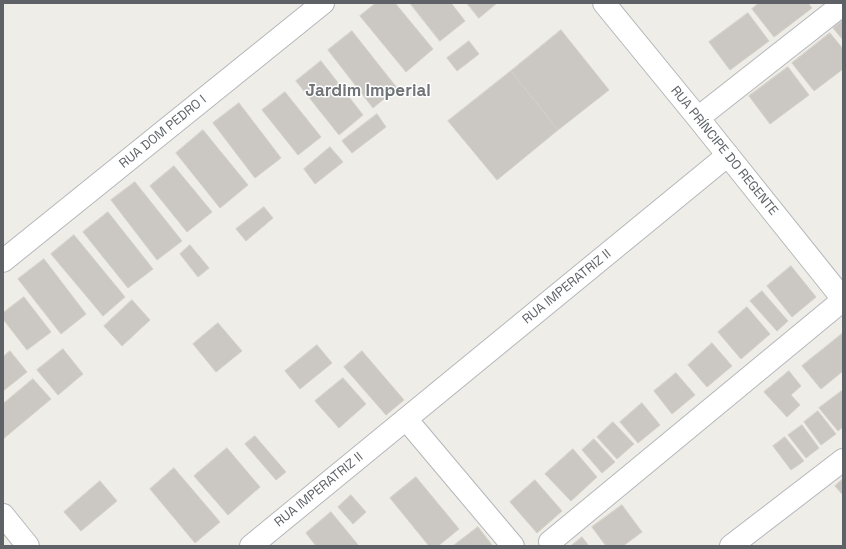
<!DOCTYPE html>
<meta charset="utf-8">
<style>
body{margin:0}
#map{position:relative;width:846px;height:549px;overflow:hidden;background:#efede7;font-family:"Space Grotesk",sans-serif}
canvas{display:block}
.frame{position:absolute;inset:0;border:4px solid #5e6266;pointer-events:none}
</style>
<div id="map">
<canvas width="846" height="549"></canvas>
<div class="frame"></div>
</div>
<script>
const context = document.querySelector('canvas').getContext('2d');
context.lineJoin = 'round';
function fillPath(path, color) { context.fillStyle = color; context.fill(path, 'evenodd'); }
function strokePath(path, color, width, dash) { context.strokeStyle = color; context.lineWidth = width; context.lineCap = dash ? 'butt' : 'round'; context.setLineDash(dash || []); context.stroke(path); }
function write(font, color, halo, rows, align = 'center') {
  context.font = font + ' "Space Grotesk",sans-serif'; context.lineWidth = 3; context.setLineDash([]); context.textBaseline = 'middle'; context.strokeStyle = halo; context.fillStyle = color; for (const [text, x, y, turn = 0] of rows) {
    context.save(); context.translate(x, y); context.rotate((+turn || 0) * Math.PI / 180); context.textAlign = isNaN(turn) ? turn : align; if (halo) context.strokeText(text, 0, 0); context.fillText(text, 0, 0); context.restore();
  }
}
const building = new Path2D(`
 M 376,3 L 395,3 L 433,49 L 406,72 L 360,16 Z
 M 410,3 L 451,3 L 465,21 L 440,41 Z
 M 467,3 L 497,3 L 479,18 Z
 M 759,3 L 808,3 L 812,8 L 774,37 L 752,9 Z
 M 748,13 L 769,41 L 730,70 L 709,42 Z
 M 843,20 L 843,40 L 833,28 Z
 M 561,30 L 609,90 L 558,130 L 511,71 Z
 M 352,31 L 397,88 L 373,108 L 328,50 Z
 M 830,33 L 843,49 L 843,69 L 814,91 L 792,63 Z
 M 469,41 L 479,54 L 457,71 L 447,58 Z
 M 321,61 L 363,115 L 339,135 L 296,81 Z
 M 788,67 L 809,95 L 770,124 L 749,96 Z
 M 511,71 L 558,130 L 497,180 L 448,121 Z
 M 285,92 L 321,137 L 298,155 L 262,110 Z
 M 239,103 L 281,158 L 255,178 L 213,123 Z
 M 377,114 L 386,127 L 352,153 L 342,141 Z
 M 203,130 L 248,185 L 220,208 L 176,153 Z
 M 330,147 L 343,162 L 315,184 L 304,169 Z
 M 174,166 L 212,212 L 187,232 L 150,186 Z
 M 135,182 L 182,241 L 157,260 L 111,200 Z
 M 264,207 L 273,218 L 246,241 L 236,229 Z
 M 108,212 L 153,269 L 128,288 L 83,232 Z
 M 74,235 L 125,297 L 103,316 L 51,254 Z
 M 190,245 L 209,268 L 198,277 L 180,254 Z
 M 44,259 L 86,314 L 61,334 L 18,279 Z
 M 791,266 L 816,297 L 792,317 L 767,286 Z
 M 762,291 L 788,321 L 777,331 L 750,301 Z
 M 24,297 L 51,332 L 27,350 L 3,319 L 3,313 Z
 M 132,300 L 150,320 L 122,346 L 104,326 Z
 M 747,307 L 770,334 L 741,359 L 718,332 Z
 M 218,323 L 242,351 L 216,372 L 193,344 Z
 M 843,333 L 843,371 L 821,389 L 802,366 Z
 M 712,343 L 732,366 L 707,387 L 688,365 Z
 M 317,345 L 332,363 L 300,389 L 285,371 Z
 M 63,349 L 83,374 L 58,395 L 37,370 Z
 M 10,351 L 27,372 L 3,391 L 3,357 Z
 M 362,351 L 404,400 L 386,415 L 344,367 Z
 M 789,371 L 801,386 L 791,395 L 800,405 L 787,417 L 764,392 Z
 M 676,373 L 695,395 L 672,414 L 654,391 Z
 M 343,378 L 366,404 L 339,428 L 315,401 Z
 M 33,379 L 51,399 L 3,439 L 3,404 Z
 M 843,390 L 843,427 L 838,431 L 819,408 Z
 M 642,403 L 660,425 L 638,443 L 620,422 Z
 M 818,411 L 836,434 L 821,445 L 804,422 Z
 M 613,422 L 634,444 L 617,459 L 597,437 Z
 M 802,425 L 819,448 L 806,458 L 788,435 Z
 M 255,436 L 286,472 L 276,480 L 245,444 Z
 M 785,437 L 804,461 L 791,470 L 773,446 Z
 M 594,439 L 615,462 L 602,473 L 582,450 Z
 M 227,448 L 260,487 L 228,515 L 194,476 Z
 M 573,449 L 597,477 L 571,501 L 545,474 Z
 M 174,468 L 220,522 L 195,543 L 150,489 Z
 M 416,477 L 459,529 L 438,546 L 429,546 L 390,498 Z
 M 843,479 L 843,495 L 835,486 Z
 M 535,480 L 562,511 L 537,533 L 510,502 Z
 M 100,481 L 117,501 L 81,531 L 64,512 Z
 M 351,495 L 366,512 L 353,524 L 338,507 Z
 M 622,505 L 642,532 L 623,546 L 606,546 L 592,527 Z
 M 331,512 L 359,546 L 316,546 L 306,533 Z
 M 478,527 L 492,545 L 491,546 L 453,546 Z
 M 582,537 L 589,546 L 571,546 Z`);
fillPath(building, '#cbc8c4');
strokePath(building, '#d4cfc6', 1);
const minor = new Path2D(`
 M 604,3 L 698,118 L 843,299
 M 698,118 L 843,4
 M 3,261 L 323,3
 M 406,419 L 513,546
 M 3,515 L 28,546
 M 550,542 L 843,300
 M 251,546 L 728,155
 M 731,546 L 843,460`);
strokePath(minor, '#b4b7ba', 24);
strokePath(minor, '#fff', 22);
write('13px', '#5e6266', '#fff', [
 ["RUA DOM PEDRO I",163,132,-39],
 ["RUA PRÍNCIPE DO REGENTE",724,151,51],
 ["RUA IMPERATRIZ II",567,287,-39],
 ["RUA IMPERATRIZ II",319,490,-39]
]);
write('bold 17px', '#6f7478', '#fff', [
 ["Jardim Imperial",368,91]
]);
</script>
